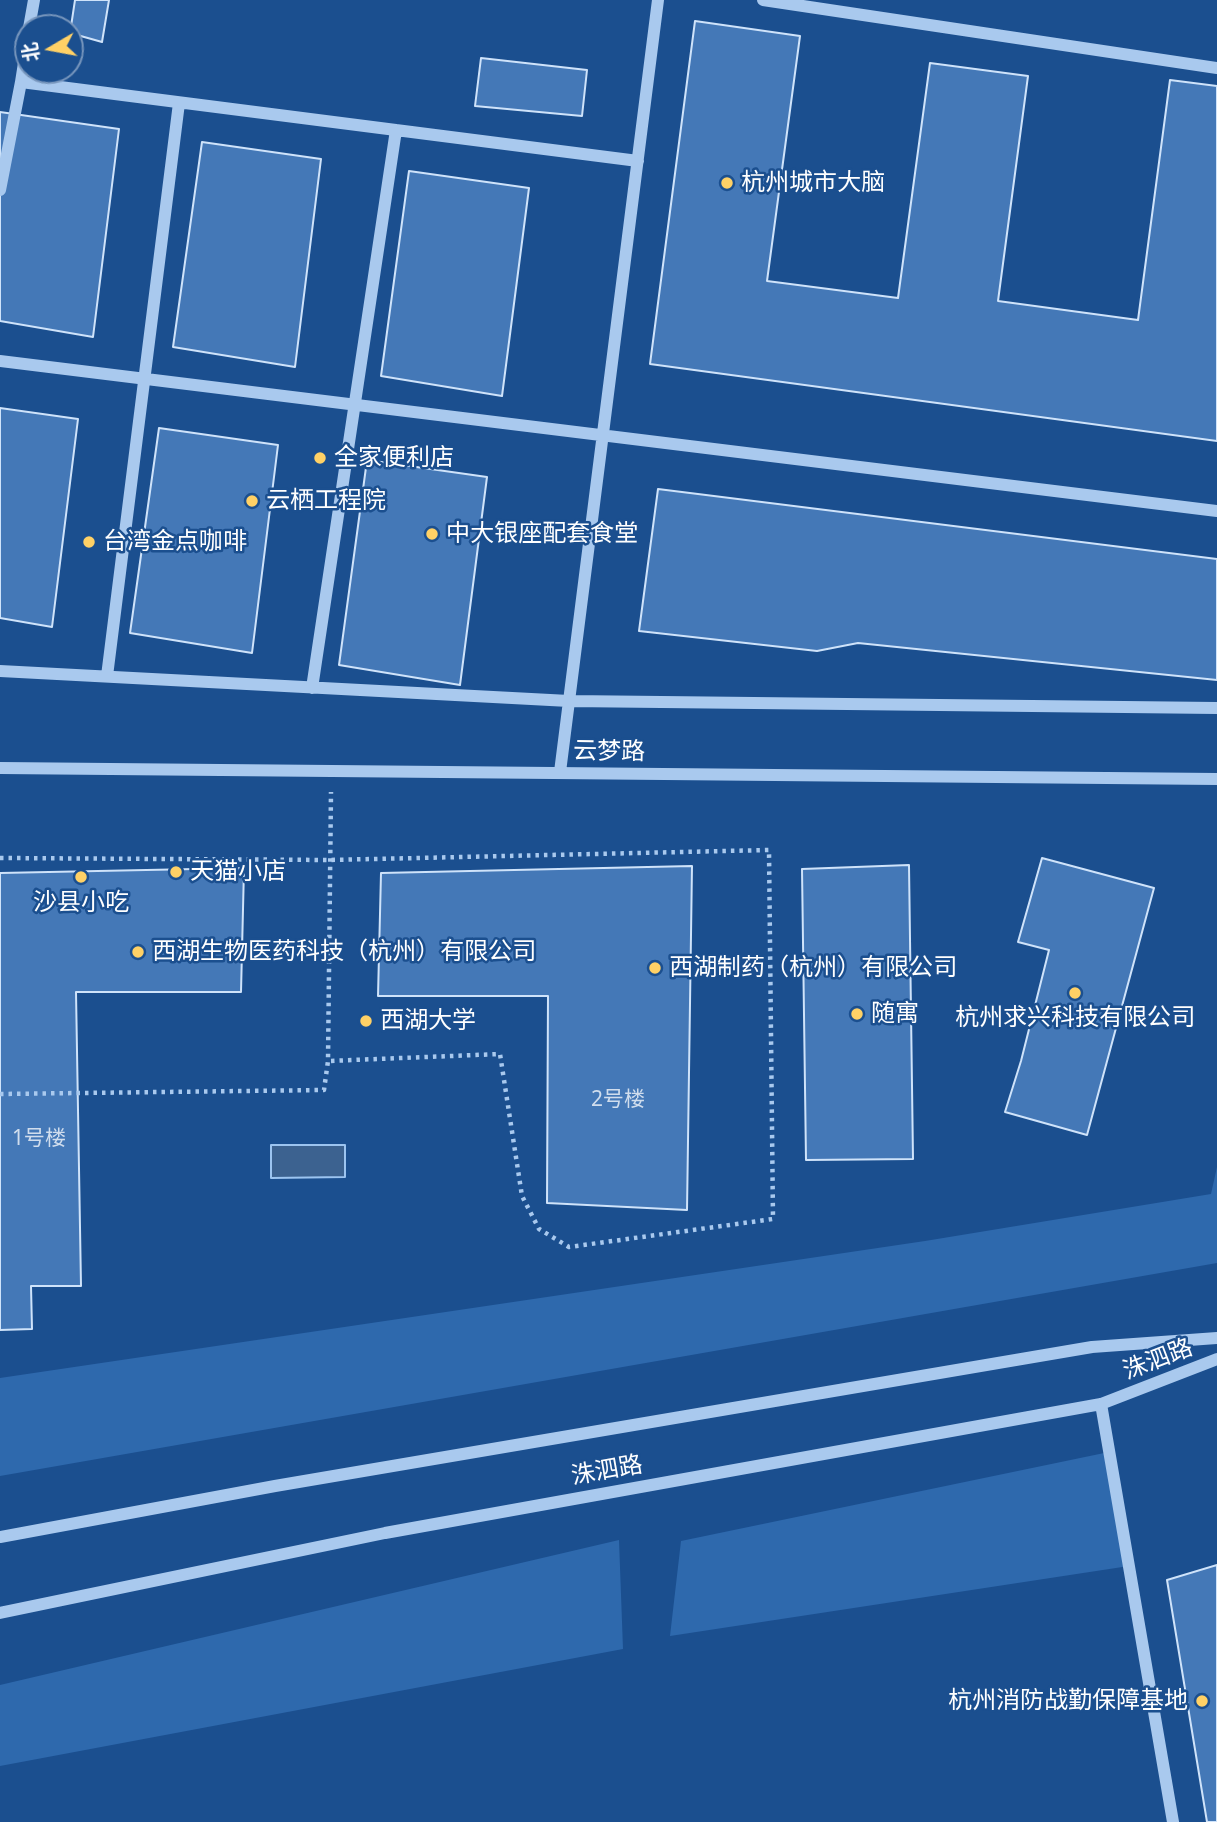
<!DOCTYPE html>
<meta charset="utf-8">
<style>
body{margin:0}
#map{position:relative;width:1217px;height:1822px;overflow:hidden;background:#1b4f8f;font-family:"Noto Sans","Noto Sans SC",sans-serif}
canvas{display:block}
.north{position:absolute;left:14px;top:14px;width:70px;height:70px;box-sizing:border-box;background:#1b4f8f;border:2px solid #7695bc;border-radius:50%;rotate:260deg;font-size:19px;font-weight:700;line-height:28px;text-align:center;color:#fff}
.north::after{content:'';display:block;margin:auto;width:24px;height:32px;background:#ffd166;clip-path:polygon(50% 0,100% 100%,50% 72%,0 100%)}
</style>
<div id="map">
<canvas width="1217" height="1822"></canvas>
<div class="north">北</div>
</div>
<script>
const context = document.querySelector('canvas').getContext('2d');
context.lineJoin = 'round';
function fillPath(path, color) { context.fillStyle = color; context.fill(path, 'evenodd'); }
function strokePath(path, color, width, dash) { context.strokeStyle = color; context.lineWidth = width; context.lineCap = dash ? 'butt' : 'round'; context.setLineDash(dash || []); context.stroke(path); }
function write(font, color, halo, rows, align = 'center') {
  context.font = font + ' "Noto Sans","Noto Sans SC",sans-serif'; context.lineWidth = 5; context.setLineDash([]); context.textBaseline = 'middle'; context.strokeStyle = halo; context.fillStyle = color; for (const [text, x, y, turn = 0] of rows) {
    context.save(); context.translate(x, y); context.rotate((+turn || 0) * Math.PI / 180); context.textAlign = isNaN(turn) ? turn : align; if (halo) context.strokeText(text, 0, 0); context.fillText(text, 0, 0); context.restore();
  }
}
fillPath(new Path2D(`
 M 1217,1167 L 1217,1263 L 0,1476 L 0,1378 L 925,1241 L 1211,1194 Z
 M 1109,1452 L 1129,1566 L 670,1636 L 681,1541 Z
 M 619,1540 L 623,1649 L 0,1766 L 0,1685 Z`), '#2e69ad');
const water = new Path2D(`
 M 271,1145 L 345,1145 L 345,1177 L 271,1178 Z`);
fillPath(water, '#3c6290');
strokePath(water, '#9cc4f0', 2);
const building = new Path2D(`
 M 75,0 L 109,0 L 102,42 L 70,33 Z
 M 695,21 L 800,36 L 767,281 L 898,298 L 930,63 L 1028,76 L 998,301 L 1138,320 L 1170,80 L 1217,86 L 1217,441 L 650,364 Z
 M 481,58 L 587,70 L 582,116 L 475,106 Z
 M 0,112 L 119,129 L 93,337 L 0,321 Z
 M 202,142 L 321,159 L 295,367 L 173,347 Z
 M 409,171 L 529,188 L 502,396 L 381,376 Z
 M 0,408 L 78,419 L 52,627 L 0,618 Z
 M 159,428 L 278,445 L 252,653 L 130,633 Z
 M 367,460 L 487,477 L 460,685 L 339,665 Z
 M 658,489 L 1217,559 L 1217,680 L 858,643 L 817,651 L 639,631 Z
 M 1042,858 L 1154,888 L 1087,1135 L 1005,1112 L 1021,1061 L 1049,950 L 1018,942 Z
 M 909,865 L 913,1159 L 806,1160 L 802,869 Z
 M 692,866 L 687,1210 L 547,1203 L 548,996 L 378,996 L 381,873 Z
 M 244,868 L 241,992 L 76,992 L 81,1286 L 31,1286 L 32,1329 L 0,1330 L 0,873 Z
 M 1217,1565 L 1217,1822 L 1207,1822 L 1167,1580 Z`);
fillPath(building, '#4478b7');
strokePath(building, '#cfe3fa', 2);
strokePath(new Path2D(`
 M 0,858 L 329,860 L 769,850 L 773,1219 L 569,1247 L 539,1229 L 522,1196 L 500,1054 L 328,1061
 M 0,1094 L 324,1090 L 328,1061 L 331,792`), '#a9c9ee', 4.5, [3.5, 5]);
strokePath(new Path2D(`
 M 763,0 L 1217,68
 M 29,28 L 34,0
 M 21,82 L 28,38
 M 0,190 L 21,82 L 638,161
 M 0,361 L 1217,511
 M 0,671 L 569,701 L 1217,708
 M 107,676 L 179,103
 M 312,688 L 396,130
 M 0,768 L 1217,779
 M 560,772 L 658,0
 M 1101,1404 L 1173,1822
 M 0,1537 L 275,1486 L 1092,1347 L 1217,1338
 M 0,1613 L 385,1533 L 1101,1404 L 1217,1359`), '#a9c9ee', 12);
for (const [x, y, r, color] of [
 [727,183,7,"#ffd166"],
 [320,458,7,"#ffd166"],
 [252,501,7,"#ffd166"],
 [432,534,7,"#ffd166"],
 [89,542,7,"#ffd166"],
 [176,872,7,"#ffd166"],
 [81,877,7,"#ffd166"],
 [138,952,7,"#ffd166"],
 [655,968,7,"#ffd166"],
 [1075,993,7,"#ffd166"],
 [857,1014,7,"#ffd166"],
 [366,1021,7,"#ffd166"],
 [1202,1701,7,"#ffd166"]
]) { const dot = new Path2D(); dot.arc(x, y, r, 0, 2 * Math.PI); context.fillStyle = color; context.fill(dot); strokePath(dot, '#1b4f8f', 2.5); }
write('21px', '#d0dded', null, [
 ["2号楼",618,1100],
 ["1号楼",39,1139]
]);
write('24px', '#fff', '#1b4f8f', [
 ["杭州城市大脑",741,183],
 ["全家便利店",334,458],
 ["云栖工程院",266,501],
 ["中大银座配套食堂",446,534],
 ["台湾金点咖啡",103,542],
 ["天猫小店",190,872],
 ["沙县小吃",81,903,"center"],
 ["西湖生物医药科技（杭州）有限公司",152,952],
 ["西湖制药（杭州）有限公司",669,968],
 ["随寓",871,1014],
 ["杭州求兴科技有限公司",1075,1018,"center"],
 ["西湖大学",380,1021],
 ["杭州消防战勤保障基地",1188,1701,"right"]
], 'left');
write('24px', '#fff', '#1b4f8f', [
 ["云梦路",609,752,1],
 ["洙泗路",1158,1360,-21],
 ["洙泗路",607,1471,-10]
]);
</script>
